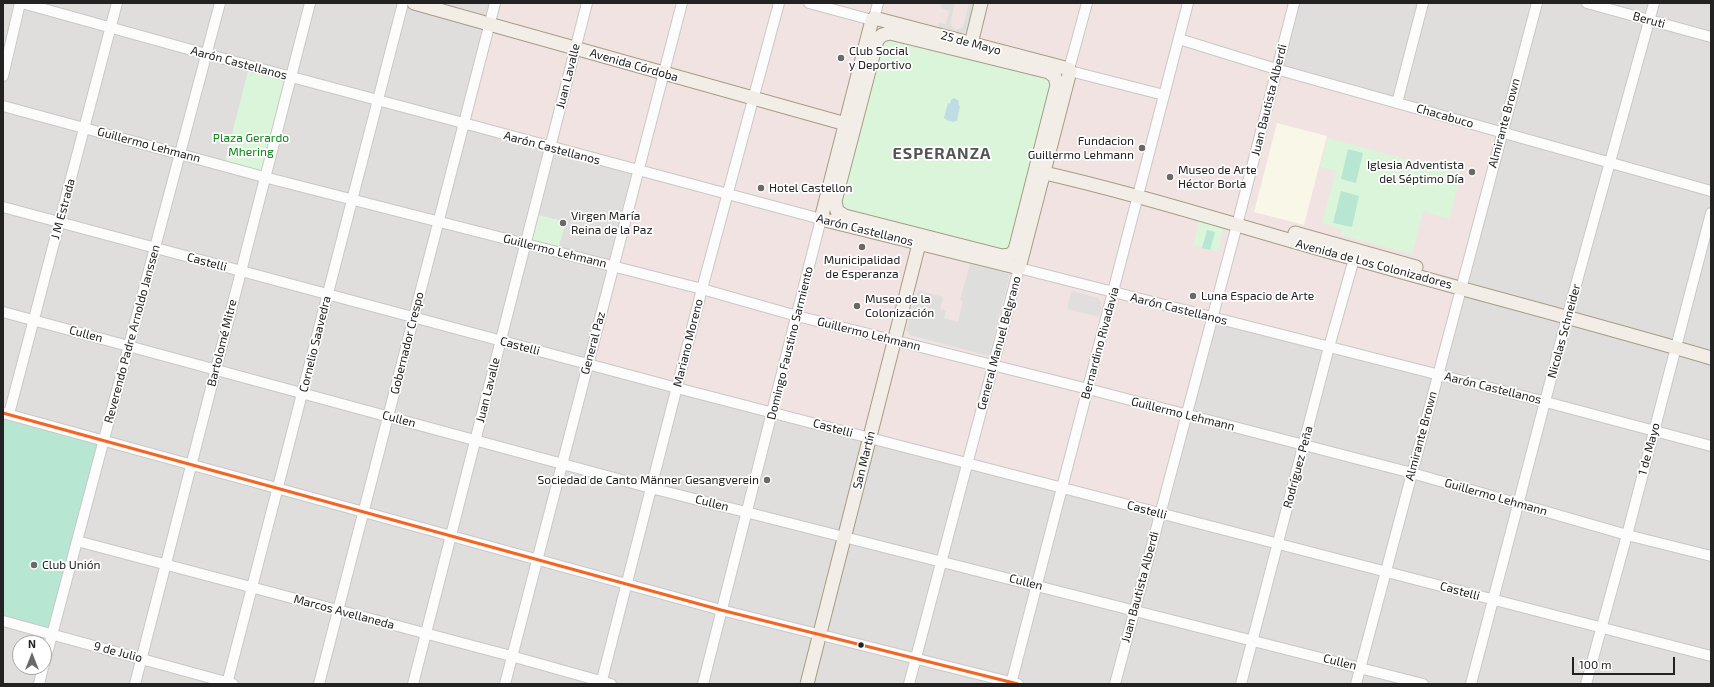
<!DOCTYPE html>
<meta charset="utf-8">
<style>
body{margin:0}
#map{position:relative;width:1714px;height:687px;overflow:hidden;background:#f0eeeb;font-family:"Exo 2",sans-serif}
canvas{display:block}
.frame{position:absolute;inset:0;border:4px solid #222;pointer-events:none}
.north{position:absolute;left:12px;top:635px;width:40px;height:40px;box-sizing:border-box;background:#fff;border:1px solid #a7a7a7;border-radius:50%;rotate:0deg;font-size:11px;font-weight:700;line-height:16px;text-align:center;color:#222}
.north::after{content:'';display:block;margin:auto;width:14px;height:18px;background:#6a6968;clip-path:polygon(50% 0,100% 100%,50% 72%,0 100%)}
.scale{position:absolute;left:1572px;top:657px;width:103px;height:18px;box-sizing:border-box;border:2px solid #222;border-top:0;padding-left:5px;font-size:12px;line-height:14px;white-space:nowrap;color:#222;-webkit-text-stroke:3px #fff;paint-order:stroke}
</style>
<div id="map">
<canvas width="1714" height="687"></canvas>
<div class="frame"></div>
<div class="north">N</div>
<div class="scale">100 m</div>
</div>
<script>
const context = document.querySelector('canvas').getContext('2d');
context.lineJoin = 'round';
function fillPath(path, color) { context.fillStyle = color; context.fill(path, 'evenodd'); }
function strokePath(path, color, width, dash) { context.strokeStyle = color; context.lineWidth = width; context.lineCap = dash ? 'butt' : 'round'; context.setLineDash(dash || []); context.stroke(path); }
function write(font, color, halo, rows, align = 'center') {
  context.font = font + ' "Exo 2",sans-serif'; context.lineWidth = 3.5; context.setLineDash([]); context.textBaseline = 'middle'; context.strokeStyle = halo; context.fillStyle = color; for (const [text, x, y, turn = 0] of rows) {
    context.save(); context.translate(x, y); context.rotate((+turn || 0) * Math.PI / 180); context.textAlign = isNaN(turn) ? turn : align; if (halo) context.strokeText(text, 0, 0); context.fillText(text, 0, 0); context.restore();
  }
}
fillPath(new Path2D(`
 M 3,3 L 1711,3 L 1711,684 L 3,684 ZM 20,643 L 44,643 L 44,667 L 20,667 Z`), '#dfdedc');
fillPath(new Path2D(`
 M 495,3 L 1294,3 L 1276,69 L 1502,133 L 1438,374 L 1212,317 L 1160,513 L 587,364 L 638,171 L 463,124 Z`), '#f1e3e1');
fillPath(new Path2D(`
 M 1277,123 L 1327,136 L 1304,225 L 1254,212 Z`), '#f8f7e8');
fillPath(new Path2D(`
 M 942,3 L 955,3 L 950,24 L 956,30 L 963,27 L 969,3 L 977,4 L 970,29 L 962,34 L 938,28 L 939,23 L 946,24 L 949,11 L 941,8 Z
 M 970,264 L 1010,274 L 989,356 L 910,335 L 906,330 L 918,290 L 943,297 L 940,309 L 946,311 L 944,318 L 958,322 L 963,301 L 960,300 Z`), '#dededc');
fillPath(new Path2D(`
 M 888,38 L 1041,75 L 1050,80 L 1051,84 L 1012,240 L 1005,249 L 999,250 L 843,209 L 839,197 L 879,43 Z
 M 249,67 L 289,78 L 264,176 L 224,165 Z
 M 1328,138 L 1461,174 L 1449,219 L 1423,211 L 1412,254 L 1341,235 L 1342,230 L 1322,223 L 1336,171 L 1320,167 Z
 M 538,215 L 563,221 L 565,225 L 558,249 L 535,243 L 532,237 Z
 M 1199,221 L 1221,227 L 1223,230 L 1218,252 L 1193,245 Z`), '#daf5da');
fillPath(new Path2D(`
 M 1348,149 L 1363,153 L 1356,183 L 1341,179 Z
 M 1341,191 L 1359,196 L 1352,227 L 1333,223 Z
 M 1207,230 L 1215,232 L 1210,250 L 1202,248 Z
 M 3,417 L 98,442 L 48,629 L 3,617 Z`), '#b7e6d2');
fillPath(new Path2D(`
 M 1072,291 L 1098,298 L 1102,304 L 1099,317 L 1067,309 Z`), '#e0dfde');
fillPath(new Path2D(`
 M 954,98 L 958,100 L 959,106 L 960,106 L 957,121 L 955,121 L 954,122 L 946,120 L 946,119 L 944,118 L 948,103 L 950,104 L 951,100 Z`), '#bfdbe3');
const minor = new Path2D(`
 M 22,3 L 206,54 L 821,219 L 703,684
 M 809,3 L 872,20
 M 1587,3 L 1711,37
 M 874,18 L 878,3
 M 1179,39 L 1276,69 L 1711,191
 M 1069,69 L 1087,3
 M 1070,71 L 1164,95
 M 3,76 L 20,3
 M 1397,103 L 1423,3
 M 3,106 L 264,177 L 702,289 L 797,316 L 1088,389 L 1412,473 L 1627,535 L 1711,556
 M 3,207 L 677,388 L 1711,656
 M 3,312 L 651,488 L 1423,684
 M 3,413 L 721,610 L 1018,684
 M 9,414 L 117,3
 M 77,541 L 511,656 L 611,684
 M 3,621 L 233,684
 M 44,665 L 220,3
 M 39,684 L 43,667
 M 135,684 L 310,3
 M 227,684 L 403,3
 M 319,684 L 495,3
 M 413,684 L 587,3
 M 505,684 L 682,3
 M 601,684 L 702,289 L 779,3
 M 909,684 L 1019,268 L 1546,402 L 1711,446
 M 1011,684 L 1188,3
 M 1115,684 L 1237,225 L 1294,3
 M 1241,684 L 1329,347 L 1356,252
 M 1356,684 L 1537,3
 M 1471,684 L 1569,310 L 1654,3
 M 1586,684 L 1627,535 L 1711,213`);
const major = new Path2D(`
 M 414,3 L 853,126
 M 874,18 L 1069,69 L 1070,71 L 1019,268 L 821,219 L 872,20 Z
 M 890,33 L 1049,72 L 1055,77 L 1057,85 L 1015,250 L 1010,255 L 1002,256 L 845,216 L 837,211 L 835,201 L 877,40 L 882,35 Z
 M 969,52 L 981,3
 M 1036,171 C 1143,195 1247,229 1352,258 C 1471,292 1592,323 1711,358
 M 1295,233 L 1416,267
 M 807,684 L 921,236`);
strokePath(minor, '#c9c8c7', 12);
strokePath(major, '#a79c86', 15);
strokePath(minor, '#fdfcfc', 10);
strokePath(major, '#f3ede7', 13);
strokePath(new Path2D(`
 M 3,413 L 721,610 L 1018,684`), '#f26522', 3);
for (const [x, y, r, color] of [
 [841,58,4,"#6a6968"],
 [1142,148,4,"#6a6968"],
 [1472,172,4,"#6a6968"],
 [1170,177,4,"#6a6968"],
 [761,188,4,"#6a6968"],
 [563,223,4,"#6a6968"],
 [862,247,4,"#6a6968"],
 [1193,296,4,"#6a6968"],
 [857,306,4,"#6a6968"],
 [767,480,4,"#6a6968"],
 [34,565,4,"#6a6968"],
 [861,645,3.5,"#222"]
]) { const dot = new Path2D(); dot.arc(x, y, r, 0, 2 * Math.PI); context.fillStyle = color; context.fill(dot); strokePath(dot, '#fff', 1.5); }
write('12px', '#222', '#fff', [
 ["Beruti",1649,20,15],
 ["25 de Mayo",971,43,15],
 ["Aarón Castellanos",239,63,15],
 ["Avenida Córdoba",634,65,16],
 ["Juan Lavalle",568,76,-76],
 ["Juan Bautista Alberdi",1269,100,-76],
 ["Chacabuco",1445,116,16],
 ["Almirante Brown",1504,123,-75],
 ["Guillermo Lehmann",149,145,15],
 ["Aarón Castellanos",552,148,15],
 ["J M Estrada",63,209,-75],
 ["Aarón Castellanos",865,230,14],
 ["Guillermo Lehmann",555,251,14],
 ["Castelli",207,262,15],
 ["Avenida de Los Colonizadores",1374,264,15],
 ["Aarón Castellanos",1179,309,14],
 ["Nicolas Schneider",1564,331,-75],
 ["Cullen",86,334,15],
 ["Reverendo Padre Arnoldo Janssen",132,334,-75],
 ["Guillermo Lehmann",869,334,14],
 ["Bartolomé Mitre",222,343,-76],
 ["Gobernador Crespo",407,343,-76],
 ["General Paz",593,343,-75],
 ["Mariano Moreno",688,343,-76],
 ["Domingo Faustino Sarmiento",790,343,-76],
 ["General Manuel Belgrano",999,343,-75],
 ["Bernardino Rivadavia",1100,343,-75],
 ["Cornelio Saavedra",315,344,-76],
 ["Castelli",520,346,15],
 ["Aarón Castellanos",1493,388,14],
 ["Juan Lavalle",488,390,-76],
 ["Guillermo Lehmann",1183,414,14],
 ["Cullen",399,419,15],
 ["Castelli",833,428,15],
 ["Almirante Brown",1421,436,-75],
 ["1 de Mayo",1649,449,-75],
 ["San Martín",864,460,-76],
 ["Rodríguez Peña",1298,467,-75],
 ["Guillermo Lehmann",1496,497,16],
 ["Cullen",712,503,14],
 ["Castelli",1147,510,15],
 ["Cullen",1026,582,14],
 ["Juan Bautista Alberdi",1140,587,-75],
 ["Castelli",1460,591,15],
 ["Marcos Avellaneda",344,612,15],
 ["9 de Julio",118,652,15],
 ["Cullen",1340,662,14]
]);
write('12px', '#222', '#fff', [
 ["Club Social",849,51],
 ["y Deportivo",849,65],
 ["Fundacion",1134,141,"right"],
 ["Guillermo Lehmann",1134,155,"right"],
 ["Iglesia Adventista",1464,165,"right"],
 ["del Séptimo Día",1464,179,"right"],
 ["Museo de Arte",1178,170],
 ["Héctor Borla",1178,184],
 ["Hotel Castellon",769,188],
 ["Virgen María",571,216],
 ["Reina de la Paz",571,230],
 ["Municipalidad",862,260,"center"],
 ["de Esperanza",862,274,"center"],
 ["Luna Espacio de Arte",1201,296],
 ["Museo de la",865,299],
 ["Colonización",865,313],
 ["Sociedad de Canto Männer Gesangverein",759,480,"right"],
 ["Club Unión",42,565]
], 'left');
write('12px', '#0c8416', '#fff', [
 ["Plaza Gerardo",251,138],
 ["Mhering",251,152]
]);
context.letterSpacing = '1px';
write('bold 16px', '#555', '#fff', [
 ["ESPERANZA",942,154]
]);
context.letterSpacing = '0px';
</script>
